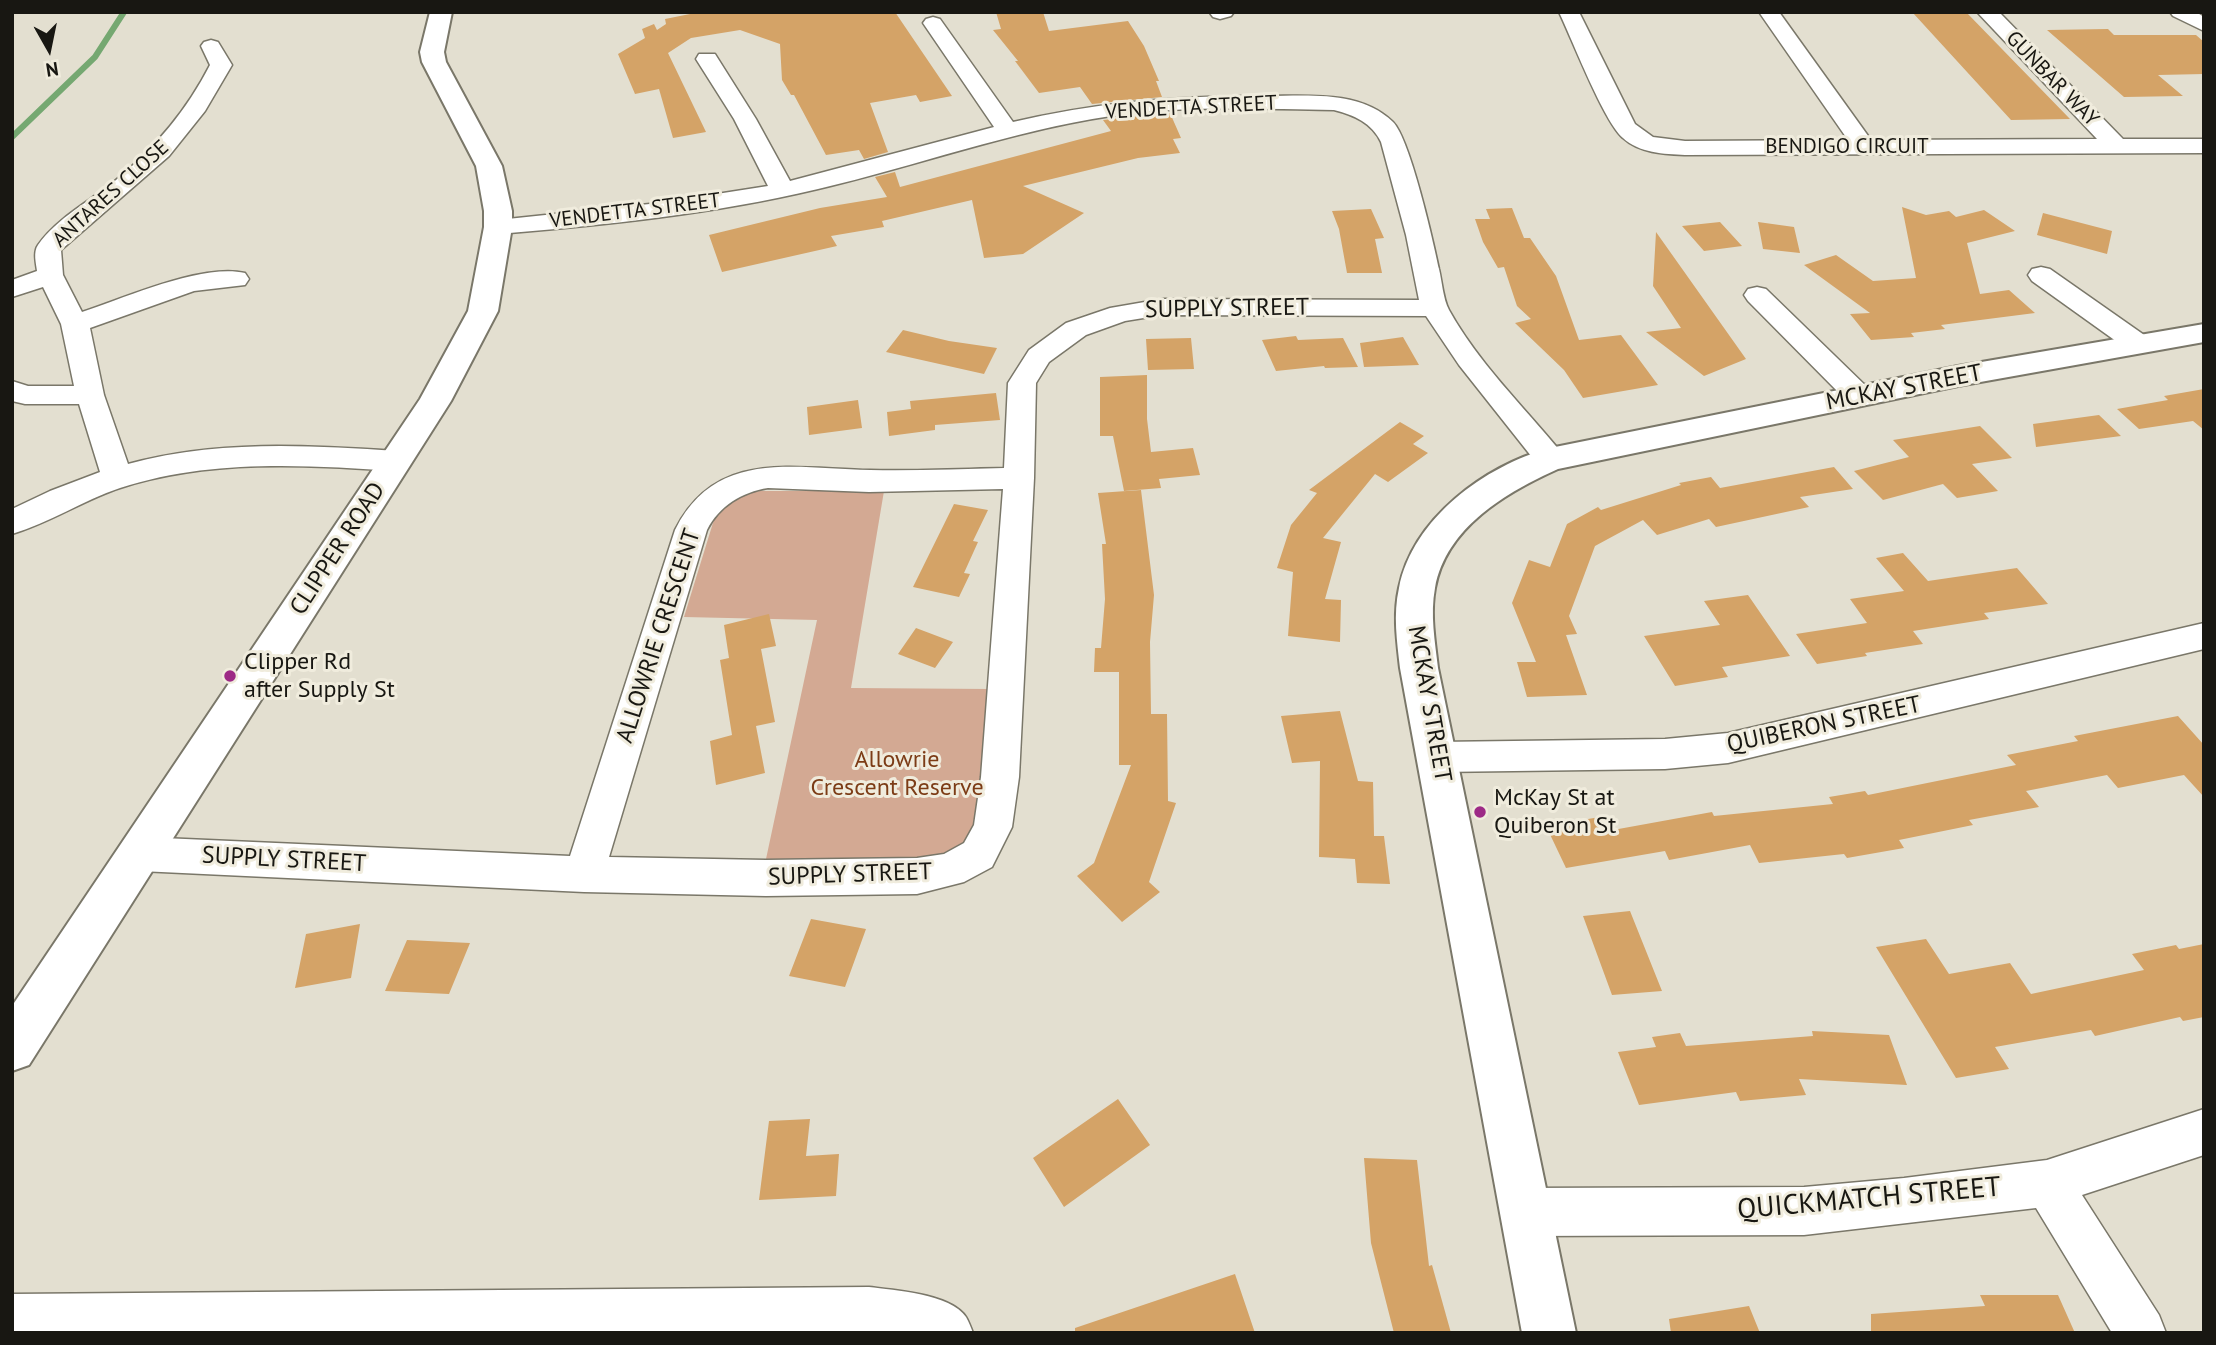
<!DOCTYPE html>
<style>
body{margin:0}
#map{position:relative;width:2216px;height:1345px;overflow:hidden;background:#e3dfd0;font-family:"PT Sans",sans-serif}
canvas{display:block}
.frame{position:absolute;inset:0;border:14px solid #181712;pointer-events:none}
.north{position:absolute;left:14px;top:14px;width:70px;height:70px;-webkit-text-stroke:5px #f0ecdd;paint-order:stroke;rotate:171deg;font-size:19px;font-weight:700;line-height:28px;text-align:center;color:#181712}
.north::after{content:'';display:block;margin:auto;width:24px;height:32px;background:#181712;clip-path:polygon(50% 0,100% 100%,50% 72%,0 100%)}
</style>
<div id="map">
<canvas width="2216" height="1345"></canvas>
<div class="frame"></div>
<div class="north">N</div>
</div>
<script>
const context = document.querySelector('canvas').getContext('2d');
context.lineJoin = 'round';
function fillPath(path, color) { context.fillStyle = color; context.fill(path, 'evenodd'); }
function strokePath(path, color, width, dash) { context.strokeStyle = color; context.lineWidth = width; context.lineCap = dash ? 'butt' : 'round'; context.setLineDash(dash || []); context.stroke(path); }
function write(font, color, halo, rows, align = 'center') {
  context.font = font + ' "PT Sans",sans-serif'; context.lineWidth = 6; context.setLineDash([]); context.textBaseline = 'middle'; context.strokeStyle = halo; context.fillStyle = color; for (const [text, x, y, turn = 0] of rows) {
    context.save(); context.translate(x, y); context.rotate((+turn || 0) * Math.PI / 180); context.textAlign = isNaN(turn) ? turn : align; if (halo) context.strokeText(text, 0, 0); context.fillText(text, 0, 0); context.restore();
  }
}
fillPath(new Path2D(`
 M 760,491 L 884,491 L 851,688 L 990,689 C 987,724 989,806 971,834 C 961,851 939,857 920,860 L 766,859 L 817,620 L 684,617 L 716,513 C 727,500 743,493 760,491 Z`), '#d3a993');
strokePath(new Path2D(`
 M 12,137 L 95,57 L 124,12`), '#75a871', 6);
fillPath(new Path2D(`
 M 700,12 L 895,12 L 952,96 L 920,102 L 916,95 L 870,103 L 888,152 L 864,159 L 859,150 L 826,155 L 794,95 L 791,95 L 782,80 L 780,44 L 740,30 L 691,38 L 668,53 L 706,132 L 673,138 L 659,89 L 635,94 L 618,54 L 645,38 L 642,29 L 654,24 L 657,30 L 666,24 L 665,19 Z
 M 996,12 L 1043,12 L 1049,31 L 1128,21 L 1144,46 L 1159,81 L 1156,81 L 1162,97 L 1092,104 L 1080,87 L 1039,93 L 1015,61 L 1018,61 L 993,30 L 1001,29 Z
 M 1913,13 L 1967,13 L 2070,119 L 2011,120 Z
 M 2108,29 L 2114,35 L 2196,35 L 2204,42 L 2204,74 L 2158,75 L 2183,96 L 2124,97 L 2047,30 Z
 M 1170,113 L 1181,138 L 1173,139 L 1180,153 L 1138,158 L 1023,186 L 1084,213 L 1023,254 L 984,258 L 972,200 L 882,221 L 884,227 L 831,236 L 837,246 L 722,272 L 709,235 L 820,208 L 887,197 L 875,177 L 895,172 L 900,187 L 1111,131 L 1103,120 Z
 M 1902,207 L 1926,215 L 1949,211 L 1956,217 L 1984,210 L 2015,231 L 1967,243 L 1980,294 L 2009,290 L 2035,313 L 1941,325 L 1945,329 L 1911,333 L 1914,337 L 1871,340 L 1850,314 L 1870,313 L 1804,265 L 1836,255 L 1873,281 L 1916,278 Z
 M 1512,208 L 1524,238 L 1530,238 L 1556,276 L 1579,340 L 1621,335 L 1658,385 L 1583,398 L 1564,370 L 1515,323 L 1531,319 L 1517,306 L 1504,267 L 1498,268 L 1483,242 L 1475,219 L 1490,219 L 1486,209 Z
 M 1371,209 L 1384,238 L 1375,239 L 1382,273 L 1347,273 L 1339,229 L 1332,211 Z
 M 2043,213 L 2112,231 L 2107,254 L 2037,235 Z
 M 1720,222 L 1742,246 L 1704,251 L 1682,226 Z
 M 1758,222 L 1794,227 L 1800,253 L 1763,249 Z
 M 1656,232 L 1746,359 L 1704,376 L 1646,332 L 1681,328 L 1653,286 Z
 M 903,330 L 949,341 L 997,348 L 984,374 L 886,352 Z
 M 1296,336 L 1298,340 L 1343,338 L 1358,367 L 1325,368 L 1324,366 L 1276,371 L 1262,340 Z
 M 1403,337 L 1419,365 L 1364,367 L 1360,343 Z
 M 1191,338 L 1194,369 L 1148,370 L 1146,339 Z
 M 1147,375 L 1147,419 L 1151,452 L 1193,448 L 1200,475 L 1159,479 L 1161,488 L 1124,491 L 1113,436 L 1100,436 L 1100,377 Z
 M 2204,389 L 2204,430 L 2193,421 L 2139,429 L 2117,409 L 2168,400 L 2164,396 Z
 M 996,393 L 1000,420 L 935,425 L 935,430 L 889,436 L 887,412 L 911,409 L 910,401 Z
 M 858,400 L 862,428 L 809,435 L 807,407 Z
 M 2099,415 L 2121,436 L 2036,447 L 2033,424 Z
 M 1400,422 L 1424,436 L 1413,444 L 1428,453 L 1388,482 L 1375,474 L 1323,538 L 1341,542 L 1325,599 L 1341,600 L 1340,642 L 1288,636 L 1293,572 L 1277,568 L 1291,525 L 1317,493 L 1309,490 Z
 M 1980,426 L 2012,458 L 1972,464 L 1998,491 L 1957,498 L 1943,484 L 1883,500 L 1854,471 L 1909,457 L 1893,440 Z
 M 1834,467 L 1853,489 L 1800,497 L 1809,507 L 1716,527 L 1709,519 L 1657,535 L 1643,520 L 1595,546 L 1569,616 L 1577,634 L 1566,635 L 1587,695 L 1527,697 L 1517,662 L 1536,662 L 1512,603 L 1529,560 L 1550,567 L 1567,524 L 1598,507 L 1601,510 L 1681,485 L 1679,483 L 1711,477 L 1720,488 Z
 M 1141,490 L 1154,595 L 1150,642 L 1151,714 L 1167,714 L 1168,801 L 1176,803 L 1149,882 L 1160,892 L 1122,922 L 1077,876 L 1094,863 L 1131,765 L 1119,765 L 1119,672 L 1094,672 L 1095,648 L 1101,648 L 1105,599 L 1102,544 L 1106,544 L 1098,493 Z
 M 954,504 L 988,510 L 973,541 L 978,542 L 964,573 L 970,574 L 959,597 L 913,587 Z
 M 1903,553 L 1928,581 L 2017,568 L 2048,604 L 1984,613 L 1989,619 L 1913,631 L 1923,644 L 1865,653 L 1867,656 L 1817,664 L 1796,634 L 1867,623 L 1850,599 L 1904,591 L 1876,558 Z
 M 1748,595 L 1790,656 L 1722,667 L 1728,677 L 1675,686 L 1644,636 L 1720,625 L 1704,601 Z
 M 769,614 L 776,646 L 761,649 L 775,722 L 756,726 L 765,773 L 716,785 L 710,741 L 732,735 L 720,660 L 729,658 L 724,625 Z
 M 916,628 L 953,642 L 935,668 L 898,654 Z
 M 1340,711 L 1358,781 L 1373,782 L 1374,836 L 1384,836 L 1390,884 L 1357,883 L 1355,859 L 1319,857 L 1320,761 L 1292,763 L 1281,716 Z
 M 2178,716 L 2204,745 L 2204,797 L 2184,775 L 2118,788 L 2107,775 L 2026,791 L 2039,807 L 1969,820 L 1973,825 L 1899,840 L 1904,848 L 1847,858 L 1844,854 L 1759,863 L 1750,845 L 1669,860 L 1665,851 L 1566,868 L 1546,826 L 1606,816 L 1613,830 L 1712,812 L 1714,816 L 1833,804 L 1829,797 L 1865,791 L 1868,795 L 2016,765 L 2007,755 L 2078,741 L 2074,736 Z
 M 1630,911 L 1662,991 L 1612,995 L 1583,916 Z
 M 811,919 L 866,929 L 845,987 L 789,976 Z
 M 360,924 L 351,978 L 295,988 L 306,934 Z
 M 1926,939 L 1949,974 L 2010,963 L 2031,994 L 2144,970 L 2132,954 L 2176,945 L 2179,949 L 2204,944 L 2204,1017 L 2183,1021 L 2180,1017 L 2095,1036 L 2091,1030 L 1995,1047 L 2009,1069 L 1956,1078 L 1876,947 Z
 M 407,940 L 470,943 L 449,994 L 385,991 Z
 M 1812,1031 L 1889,1035 L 1907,1085 L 1799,1079 L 1806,1095 L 1740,1101 L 1736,1092 L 1639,1105 L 1618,1052 L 1656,1047 L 1652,1037 L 1680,1033 L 1686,1046 L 1813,1036 Z
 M 1118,1099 L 1150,1145 L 1064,1207 L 1033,1158 Z
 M 810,1119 L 806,1156 L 839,1154 L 836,1196 L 759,1200 L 769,1121 Z
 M 1364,1158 L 1417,1160 L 1429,1266 L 1432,1265 L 1451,1333 L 1394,1333 L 1371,1243 Z
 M 1235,1274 L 1255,1333 L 1075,1333 L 1075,1328 Z
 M 1980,1295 L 2058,1295 L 2075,1333 L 1871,1333 L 1871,1314 L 1985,1306 Z
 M 1749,1306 L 1760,1333 L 1671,1333 L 1669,1319 Z`), '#d4a367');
const minor = new Path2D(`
 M 1234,12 L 1231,16 L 1220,19 L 1213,17 L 1210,13 Z
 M 1559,12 L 1579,12 L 1635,124 L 1653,137 L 1685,141 L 1848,140 L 1759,12 L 1779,12 L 1871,140 L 2097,139 L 1977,12 L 1999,12 L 2123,139 L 2204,139 L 2204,153 L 1685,155 C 1664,154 1639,153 1623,138 C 1604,122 1572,39 1559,12 Z
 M 2170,12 L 2196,12 L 2204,17 L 2204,31 L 2173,16 Z
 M 933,17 L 940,19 L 1013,122 C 1098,102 1180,95 1266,96 C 1308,96 1360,90 1393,122 C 1410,139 1433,241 1439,269 C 1442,281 1443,299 1449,310 C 1477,361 1523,406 1561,452 L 1565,459 L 1561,466 L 1550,469 L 1539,466 L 1459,365 L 1426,316 L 1162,315 L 1125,321 L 1086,335 L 1049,362 L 1036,383 L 1034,478 L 1019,777 L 1012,827 L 992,867 L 964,882 L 917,894 L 766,896 L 584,892 L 140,871 L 126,866 L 120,854 L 126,842 L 140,837 L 570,856 L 675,530 C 716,448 794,469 870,470 C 915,471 959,469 1004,468 L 1008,383 L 1029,350 L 1066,323 L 1110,308 L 1162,299 L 1419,300 L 1406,235 L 1381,142 C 1372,123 1354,115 1334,110 C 1260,109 1185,105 1111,116 C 1011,131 916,166 818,189 C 713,214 606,225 498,234 L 489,232 L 486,227 L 489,222 L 498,220 L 659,203 L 768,186 L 734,119 L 696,59 L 699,54 L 715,54 L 756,119 L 790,181 L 994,127 L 923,23 L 926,19 ZM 768,488 L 869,492 L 1003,489 L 981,777 L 974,825 L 964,843 L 944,854 L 917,858 L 766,860 L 609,857 L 707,530 C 719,506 742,492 768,488 Z
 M 211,40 L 218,42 L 232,65 L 205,111 L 169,156 L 61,250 L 63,275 L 82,312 C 125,298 202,263 245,273 L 249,279 L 245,285 L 194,291 L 90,328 L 104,395 L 128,464 C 216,440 306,445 396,451 L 407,454 L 411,461 L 407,468 L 396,471 C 304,465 210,459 120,488 C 83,500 50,523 12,534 L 12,509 L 50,491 L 100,472 L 79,404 L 25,404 L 12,401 L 12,381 L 28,386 L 74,386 L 61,324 L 43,287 L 12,297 L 12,280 L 37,271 C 36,263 33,252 38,245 C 57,218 90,201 116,180 C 155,148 187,110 210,65 L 201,46 L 204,42 Z
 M 2041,267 L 2050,269 L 2147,337 L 2151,343 L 2147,349 L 2137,352 L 2127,349 L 2032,281 L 2028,275 L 2032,269 Z
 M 1757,287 L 1766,289 L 1869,389 L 1873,396 L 1869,403 L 1859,405 L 1849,403 L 1748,301 L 1744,295 L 1748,289 Z
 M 2204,623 L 2204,649 L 1728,763 L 1665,769 L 1438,772 L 1425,768 L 1420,757 L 1425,746 L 1438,742 L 1665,739 L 1728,733 Z
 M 2204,1109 L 2204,1155 L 2082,1195 L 2159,1315 L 2166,1333 L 2112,1333 L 2036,1208 L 1804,1235 L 1525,1236 L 1508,1229 L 1501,1212 L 1508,1195 L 1525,1188 L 1804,1187 L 1904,1178 L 2047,1160 Z
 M 869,1287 C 894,1290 951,1294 966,1317 C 969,1322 971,1328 973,1333 L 12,1333 L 12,1294 Z`);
const tertiary = new Path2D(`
 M 430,12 L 452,12 L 444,52 L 446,62 L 502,166 L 512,211 L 512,227 L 498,311 L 451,401 L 29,1065 L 12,1071 L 12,1006 L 420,399 L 468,311 L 484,227 L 484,211 L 476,166 L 422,62 L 420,52 Z
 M 2204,324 L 2204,342 L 1958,386 L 1558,469 C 1507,492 1446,527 1435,588 C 1430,615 1435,641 1438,668 L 1576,1333 L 1522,1333 L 1400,668 C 1397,641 1393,615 1399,588 C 1413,518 1485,466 1550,448 L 1958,366 Z`);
strokePath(minor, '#7a7769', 3);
strokePath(tertiary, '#7a7769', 4);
fillPath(minor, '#fff');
fillPath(tertiary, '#fff');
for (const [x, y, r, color] of [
 [230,676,7,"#9d2a86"],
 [1480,812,7,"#9d2a86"]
]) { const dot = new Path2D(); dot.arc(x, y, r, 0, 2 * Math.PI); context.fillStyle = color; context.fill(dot); strokePath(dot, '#f0ecdd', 2.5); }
write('21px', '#181712', '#f0ecdd', [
 ["GUNBAR WAY",2052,79,46],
 ["VENDETTA STREET",1191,108,-3],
 ["BENDIGO CIRCUIT",1847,147],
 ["ANTARES CLOSE",111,194,-42],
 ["VENDETTA STREET",635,211,-7]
]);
write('24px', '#181712', '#f0ecdd', [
 ["SUPPLY STREET",1227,309,-1],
 ["MCKAY STREET",1904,388,-11],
 ["CLIPPER ROAD",338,549,-57],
 ["ALLOWRIE CRESCENT",659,636,-72],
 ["MCKAY STREET",1429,704,80],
 ["QUIBERON STREET",1824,725,-12],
 ["SUPPLY STREET",284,860,3],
 ["SUPPLY STREET",850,875,-2]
]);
write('24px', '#181712', '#f0ecdd', [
 ["Clipper Rd",244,662],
 ["after Supply St",244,690],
 ["McKay St at",1494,798],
 ["Quiberon St",1494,826]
], 'left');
write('24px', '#7c3c16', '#f0ecdd', [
 ["Allowrie",897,760],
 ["Crescent Reserve",897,788]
]);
write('28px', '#181712', '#f0ecdd', [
 ["QUICKMATCH STREET",1869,1199,-5]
]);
</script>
